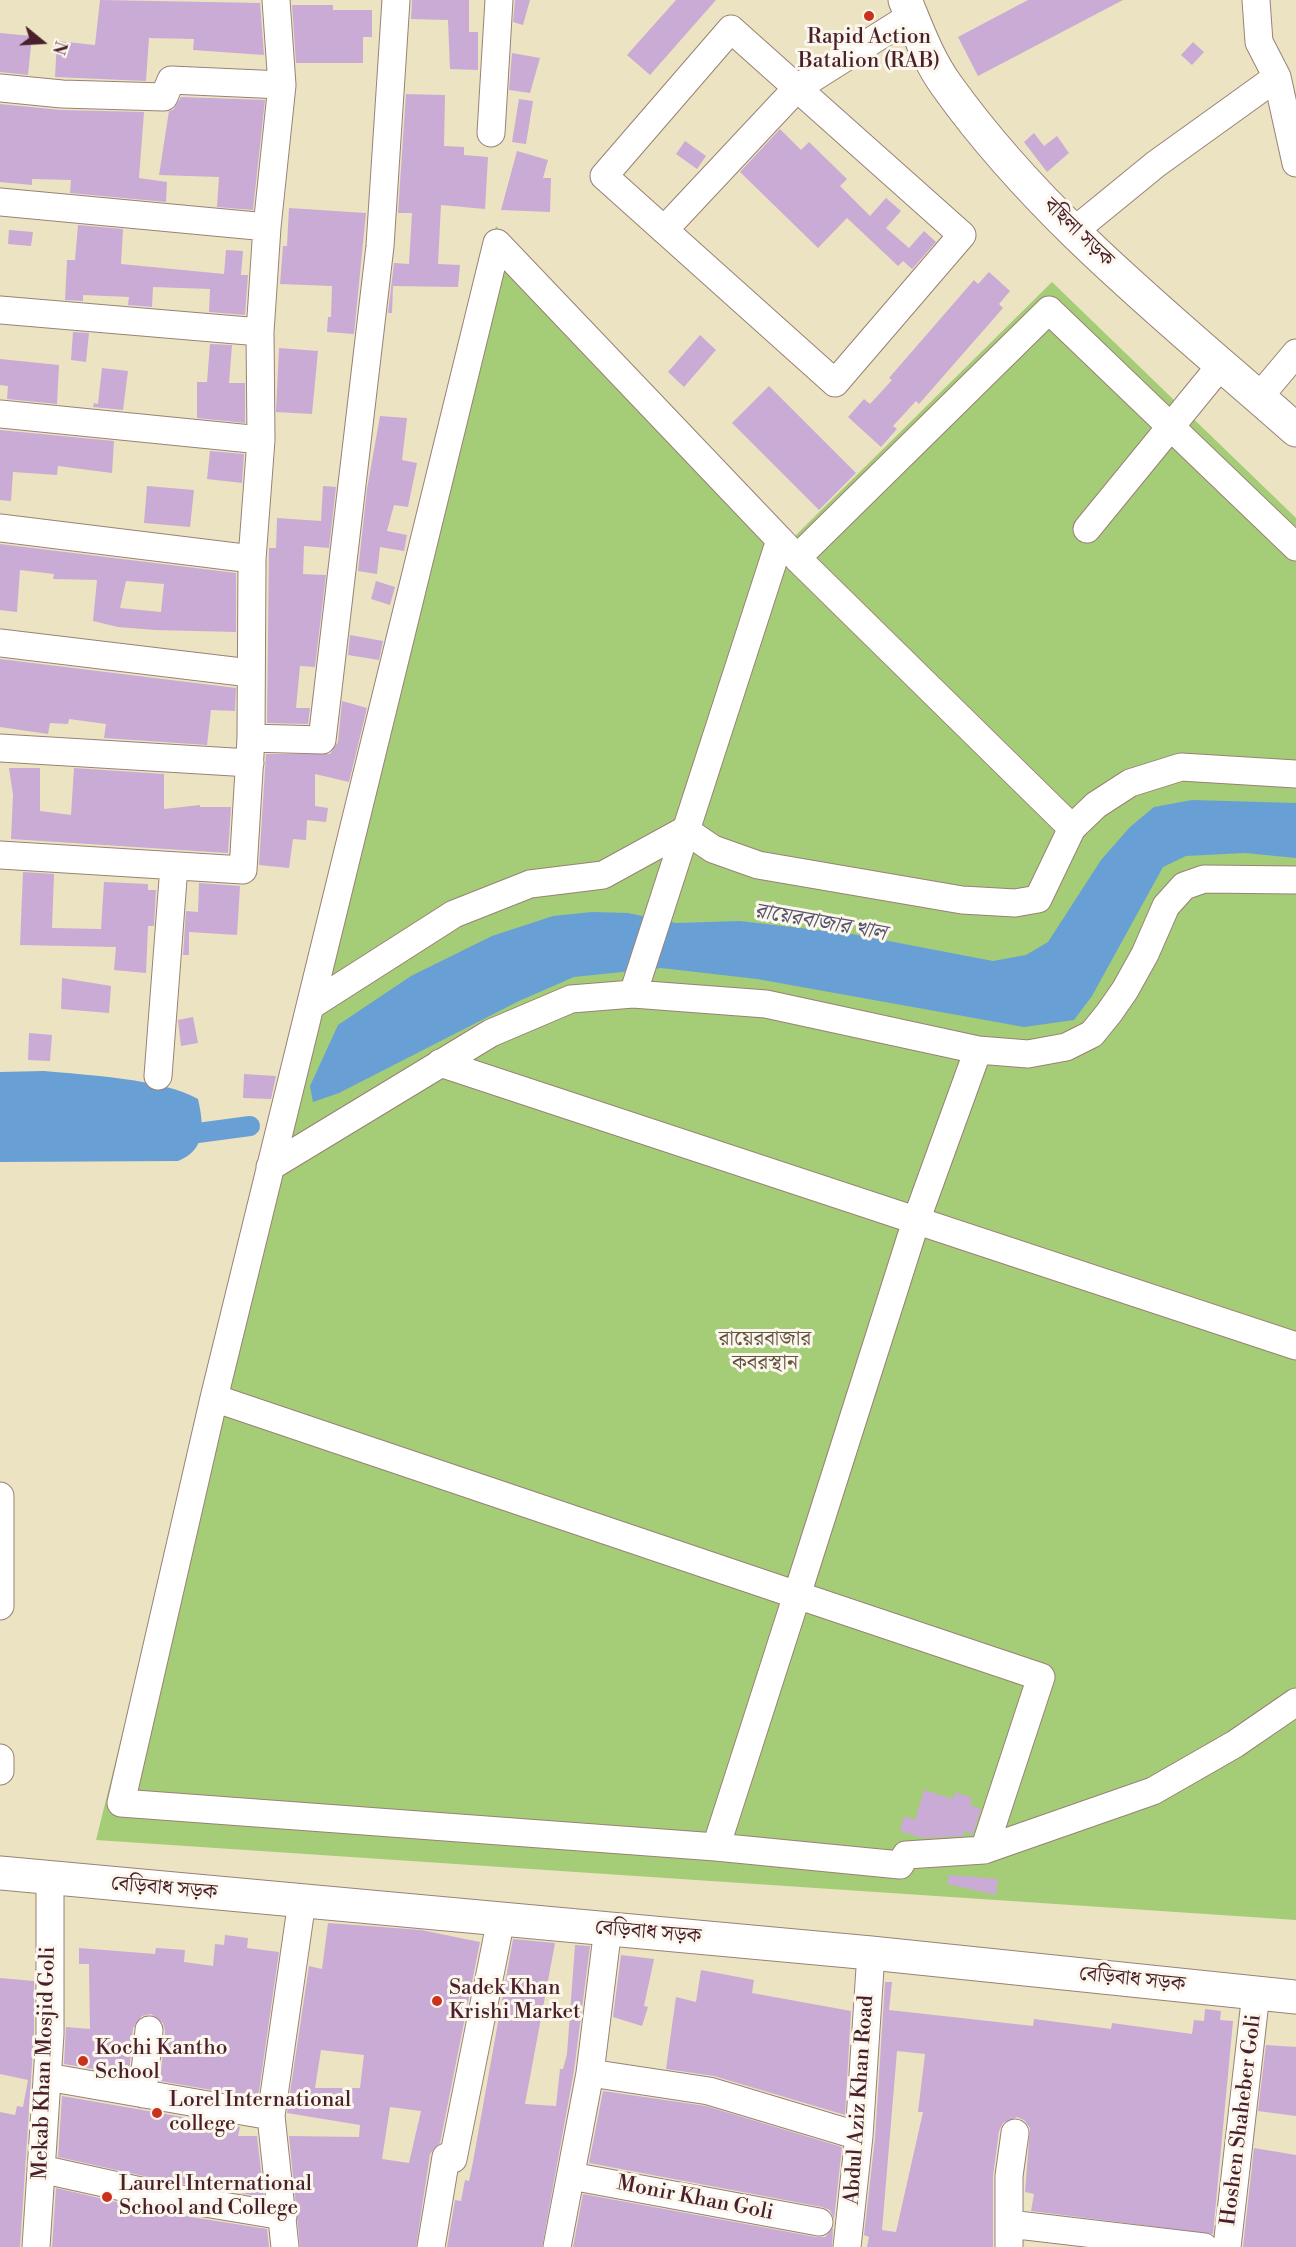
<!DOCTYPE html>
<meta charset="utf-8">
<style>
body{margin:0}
#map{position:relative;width:1296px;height:2247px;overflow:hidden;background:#ebe3c2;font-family:"Libre Bodoni",serif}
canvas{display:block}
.north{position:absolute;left:12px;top:12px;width:60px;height:60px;-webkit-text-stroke:4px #fbf7ec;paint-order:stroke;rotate:108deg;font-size:16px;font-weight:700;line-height:24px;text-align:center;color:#4a1f2b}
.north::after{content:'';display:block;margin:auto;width:21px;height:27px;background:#4a1f2b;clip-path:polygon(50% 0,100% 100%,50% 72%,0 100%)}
</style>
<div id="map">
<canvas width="1296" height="2247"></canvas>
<div class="north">N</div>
</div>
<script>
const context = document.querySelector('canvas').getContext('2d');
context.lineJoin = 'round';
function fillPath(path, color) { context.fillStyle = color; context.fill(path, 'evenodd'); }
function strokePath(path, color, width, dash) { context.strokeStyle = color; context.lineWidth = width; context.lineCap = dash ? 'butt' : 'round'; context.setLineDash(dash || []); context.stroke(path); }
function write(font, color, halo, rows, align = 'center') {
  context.font = font + ' "Libre Bodoni","Noto Serif Bengali",serif'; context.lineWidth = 6; context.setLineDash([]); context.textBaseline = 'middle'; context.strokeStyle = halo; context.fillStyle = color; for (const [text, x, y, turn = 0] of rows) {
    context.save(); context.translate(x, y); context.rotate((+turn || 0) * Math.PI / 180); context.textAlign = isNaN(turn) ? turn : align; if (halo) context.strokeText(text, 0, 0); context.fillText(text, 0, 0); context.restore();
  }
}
fillPath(new Path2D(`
 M 496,226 L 794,537 L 1052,282 L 1296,518 L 1296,1920 L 96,1840 Z`), '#a5cc76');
fillPath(new Path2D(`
 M 1192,800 L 1296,803 L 1296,858 L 1245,853 L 1186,856 L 1163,867 L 1092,996 L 1074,1020 L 1024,1027 L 757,979 L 661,968 L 574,977 L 519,1001 L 339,1093 L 313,1102 L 310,1086 L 338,1025 L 411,976 L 492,936 L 553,916 L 592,912 L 628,913 L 676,923 L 740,921 L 852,934 L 993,961 L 1026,955 L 1048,942 L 1101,860 L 1130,827 L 1154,807 Z
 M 44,1071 C 85,1075 164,1079 198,1099 C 204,1126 206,1150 178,1161 L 0,1162 L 0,1072 Z`), '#68a0d6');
strokePath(new Path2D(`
 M 175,1136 L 250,1126`), '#68a0d6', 20);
fillPath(new Path2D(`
 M 100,0 L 260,3 L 264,55 L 193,50 L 194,39 L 149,38 L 146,81 L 55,77 L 57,41 L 95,45 Z
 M 412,0 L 469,0 L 469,32 L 478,32 L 478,70 L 450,69 L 448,20 L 411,19 Z
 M 515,0 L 530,0 L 523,25 L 513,22 Z
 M 676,0 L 716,0 L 650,75 L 627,55 Z
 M 1028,0 L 1123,0 L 978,76 L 958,37 Z
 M 292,5 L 333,5 L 333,10 L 372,10 L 372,37 L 363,37 L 363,63 L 296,63 Z
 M 0,33 L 32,36 L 28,75 L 0,72 Z
 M 1193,42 L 1204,52 L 1192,65 L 1181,55 Z
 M 512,53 L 540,58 L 530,93 L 509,90 Z
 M 406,94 L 445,95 L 444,146 L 464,147 L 464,155 L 488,157 L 485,209 L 441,205 L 438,264 L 460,265 L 458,287 L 393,286 L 392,313 L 388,313 L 394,263 L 409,264 L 412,213 L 398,213 Z
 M 181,97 L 265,100 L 253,210 L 217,207 L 219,177 L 159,175 L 169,111 L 173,110 Z
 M 519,99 L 533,101 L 526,144 L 512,142 Z
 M 0,104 L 61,110 L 144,112 L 139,178 L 167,182 L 166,202 L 70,193 L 71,180 L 32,179 L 32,185 L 0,182 Z
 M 780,129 L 801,150 L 809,142 L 847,179 L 840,186 L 870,216 L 886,198 L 901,211 L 886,228 L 909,248 L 924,231 L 936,242 L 912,269 L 903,261 L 898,266 L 847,218 L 818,248 L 740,172 Z
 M 1034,133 L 1044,146 L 1057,136 L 1069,153 L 1047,172 L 1024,142 Z
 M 685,141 L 706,156 L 697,169 L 676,154 Z
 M 517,151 L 548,160 L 543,178 L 551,178 L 550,212 L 501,210 Z
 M 289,208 L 366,213 L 354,334 L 327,332 L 328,317 L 331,317 L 332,286 L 280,284 L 283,246 L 287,246 Z
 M 78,225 L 123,229 L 121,264 L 224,274 L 226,250 L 243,251 L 241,275 L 248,275 L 245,315 L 209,312 L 210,289 L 153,287 L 152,307 L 128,305 L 129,297 L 83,295 L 83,301 L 65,300 L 67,260 L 75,260 Z
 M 9,230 L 33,232 L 31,246 L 8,244 Z
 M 989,272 L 1010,291 L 999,304 L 1003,308 L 919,404 L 916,401 L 893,426 L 897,429 L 881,447 L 848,417 L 864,399 L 870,404 L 892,380 L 889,378 L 974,280 L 978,284 Z
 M 73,332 L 89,333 L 86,362 L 71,360 Z
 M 700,335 L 716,350 L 684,387 L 668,372 Z
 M 210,344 L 232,345 L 229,383 L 245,383 L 245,423 L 197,418 L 197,382 L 207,382 Z
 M 279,348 L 318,351 L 312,414 L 276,412 Z
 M 0,359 L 59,365 L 57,404 L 7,399 L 8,386 L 0,385 Z
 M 102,368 L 128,371 L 123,410 L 93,407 L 94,403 L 98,404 Z
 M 769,386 L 856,473 L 819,510 L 732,423 Z
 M 380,416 L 407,418 L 402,460 L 417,463 L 408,507 L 394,505 L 387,531 L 407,535 L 404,551 L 380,547 L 377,574 L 358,571 L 367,489 Z
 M 0,430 L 114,441 L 112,473 L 58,466 L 57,475 L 13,472 L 11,501 L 0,500 Z
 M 210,451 L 244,454 L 242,483 L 207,479 Z
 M 147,486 L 194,490 L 190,527 L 144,523 Z
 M 323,486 L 336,487 L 329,548 L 304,546 L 303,574 L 326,575 L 315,667 L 300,666 L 296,708 L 310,708 L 308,724 L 267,723 L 269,548 L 276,548 L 277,518 L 321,521 Z
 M 0,544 L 236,573 L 236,632 L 155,630 L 118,627 L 93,621 L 97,580 L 53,579 L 54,574 L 20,570 L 17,612 L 0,610 ZM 126,581 L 164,584 L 161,612 L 120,608 Z
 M 376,581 L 395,587 L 390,605 L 371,599 Z
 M 350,635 L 383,641 L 379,660 L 348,655 Z
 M 0,659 L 236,688 L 235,711 L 211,710 L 207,745 L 104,738 L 106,724 L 69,719 L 68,724 L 50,723 L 48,734 L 0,727 Z
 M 342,701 L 367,708 L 349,782 L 315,774 L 315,806 L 328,808 L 326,822 L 307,820 L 306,840 L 293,839 L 289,868 L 259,865 L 266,754 L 330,754 L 338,742 Z
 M 9,768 L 40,768 L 40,811 L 71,815 L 74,768 L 164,774 L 164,809 L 200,805 L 200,807 L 231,807 L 228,853 L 11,839 L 13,795 Z
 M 23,872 L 54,874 L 52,928 L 101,929 L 104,882 L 148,884 L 148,890 L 156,890 L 154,926 L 148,926 L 146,973 L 114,970 L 116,947 L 20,945 Z
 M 199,883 L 240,886 L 237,935 L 189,932 L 189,955 L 183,955 L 186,911 L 198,912 Z
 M 62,978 L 111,986 L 109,1013 L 61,1009 Z
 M 193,1017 L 198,1043 L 181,1046 L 178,1020 Z
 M 29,1033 L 52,1035 L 50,1061 L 28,1060 Z
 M 244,1074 L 276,1076 L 271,1099 L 243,1098 Z
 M 924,1790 L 953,1799 L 955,1792 L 972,1798 L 970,1805 L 981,1809 L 973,1834 L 964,1831 L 963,1836 L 923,1838 L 900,1831 L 904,1816 L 915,1820 Z
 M 949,1875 L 998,1879 L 996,1895 L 947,1884 Z
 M 328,1923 L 421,1930 L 480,1942 L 440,2143 L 430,2154 L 416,2247 L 300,2247 L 289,2136 L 359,2137 L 360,2125 L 287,2113 L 309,1966 L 322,1969 ZM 321,2050 L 364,2055 L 360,2088 L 315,2088 ZM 390,2107 L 421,2111 L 409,2163 L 382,2159 Z
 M 225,1935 L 248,1938 L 247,1948 L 279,1952 L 258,2098 L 160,2081 L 165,2031 L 163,2023 L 151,2014 L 142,2016 L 133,2028 L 129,2075 L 64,2064 L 66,2027 L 90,2029 L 89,1964 L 79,1964 L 79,1948 L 155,1954 L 156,1948 L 185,1950 L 184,1962 L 213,1966 L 215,1944 L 224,1945 Z
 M 513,1939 L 555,1943 L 525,2104 L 556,2106 L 560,2069 L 563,2069 L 567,2054 L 575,1945 L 590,1946 L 574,2071 L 542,2247 L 447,2247 L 455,2200 L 461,2201 L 465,2180 L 469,2181 L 472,2167 Z
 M 621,1955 L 654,1959 L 644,2006 L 648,2007 L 642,2026 L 613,2017 Z
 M 701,1970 L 754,1980 L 752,1993 L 851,2011 L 845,2115 L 714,2076 L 666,2069 L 676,1997 L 696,2002 Z
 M 0,1978 L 34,1981 L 34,2033 L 20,2247 L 0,2247 L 0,2112 L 15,2115 L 17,2106 L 23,2107 L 28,2080 L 0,2074 Z
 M 885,1982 L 892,1982 L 889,2010 L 1033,2026 L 1034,2019 L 1111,2029 L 1112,2023 L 1192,2034 L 1194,2020 L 1204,2021 L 1205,2009 L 1221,2011 L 1220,2020 L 1233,2021 L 1213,2234 L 1031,2211 L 1034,2194 L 1025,2192 L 1030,2128 L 1024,2120 L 1017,2117 L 1003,2123 L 999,2131 L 993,2176 L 993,2247 L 867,2247 L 869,2237 L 864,2235 L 875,2138 ZM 897,2051 L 925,2054 L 918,2112 L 923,2112 L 896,2232 L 882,2230 Z
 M 1266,2045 L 1296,2047 L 1296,2116 L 1258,2111 Z
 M 603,2091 L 706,2106 L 842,2147 L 834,2219 L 830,2210 L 822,2207 L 589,2163 Z
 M 62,2096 L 240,2127 L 238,2136 L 257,2136 L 264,2197 L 166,2181 L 58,2157 Z
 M 1254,2148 L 1296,2155 L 1296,2247 L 1243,2247 Z
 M 56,2188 L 160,2212 L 267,2229 L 269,2247 L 52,2247 Z
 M 583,2194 L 816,2237 L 825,2237 L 833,2228 L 832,2247 L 573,2247 Z`), '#caabd5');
const minor = new Path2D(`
 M 1256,0 L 1259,42 L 1277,77 L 1296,163
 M 0,88 L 62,94 L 164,97 L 171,80 L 282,85
 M 491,133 L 499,0
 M 0,202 L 267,227
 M 664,230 L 797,88 L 962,235 L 835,383 L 604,176 L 731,29 L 797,88 L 911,16
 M 1074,231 L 1156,164 L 1277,77
 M 0,310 L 260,332
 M 1259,397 L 1296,353
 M 0,414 L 261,440
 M 0,528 L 252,559
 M 1087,529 L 1221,365
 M 0,643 L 250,673
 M 251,738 L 322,740 L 380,246 L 396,0
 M 0,748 L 250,763
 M 1072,828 L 797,558 L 1049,310 L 1296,547
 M 0,855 L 243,870 L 251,738 L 252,559 L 261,440 L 260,332 L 267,227 L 282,85 L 276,0
 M 633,994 L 780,540 L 792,553
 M 310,1006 L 454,914 L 530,884 L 603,875 L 685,830 L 713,849 L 758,865 L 962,900 L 1015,903 L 1038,899 L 1072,828 L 1096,805 L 1130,783 L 1181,767 L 1296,774
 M 978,1050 L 916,1221 L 797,1595 L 1041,1677 L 984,1850 L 1153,1791 L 1235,1744 L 1296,1702
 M 440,1063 L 1296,1346
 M 158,1076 L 174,866
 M 270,1167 L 491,1033 L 571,999 L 633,994 L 766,1004 L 978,1050 L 1028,1054 L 1066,1047 L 1092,1034 L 1109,1013 L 1125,990 L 1145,954 L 1166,906 L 1184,886 L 1204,879 L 1296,880
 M 214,1398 L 797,1595 L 716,1847 L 121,1803 L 214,1398 L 497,243 L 780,540
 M 0,1496 L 0,1606
 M 0,1758 L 0,1771
 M 716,1847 L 900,1865 L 906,1855 L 984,1850
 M 590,2073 L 709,2091 L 859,2136
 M 47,2077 L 271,2116
 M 143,2094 L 149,2030
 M 41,2169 L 163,2196 L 283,2216
 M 571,2176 L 819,2222
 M 1009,2224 L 1204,2247
 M 36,2247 L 50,2034 L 50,1878
 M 285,2247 L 271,2116 L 302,1901
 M 431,2247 L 446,2157 L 453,2159 L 501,1919
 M 557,2247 L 590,2073 L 608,1928
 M 847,2247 L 859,2136 L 871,1953
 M 1009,2247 L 1009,2176 L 1015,2133
 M 1227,2247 L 1256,1993`);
const major = new Path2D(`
 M 905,0 C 917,29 928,60 947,86 C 1042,219 1174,322 1296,430`);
const highway = new Path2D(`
 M 0,1873 L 871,1953 L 1296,1997`);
strokePath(minor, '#9a8176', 29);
strokePath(major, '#9a8176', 35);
strokePath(highway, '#9a8176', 35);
strokePath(minor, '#fff', 27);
strokePath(major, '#fff', 33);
strokePath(highway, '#fff', 33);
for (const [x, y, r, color] of [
 [869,16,6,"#c8321e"],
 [437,2001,6,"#c8321e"],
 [83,2061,6,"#c8321e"],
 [157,2113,6,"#c8321e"],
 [107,2197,6,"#c8321e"]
]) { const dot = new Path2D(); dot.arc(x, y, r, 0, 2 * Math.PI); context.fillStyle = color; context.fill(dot); strokePath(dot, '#fbf7ec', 2); }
write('21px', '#4a1f2b', '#fbf7ec', [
 ["Rapid Action",869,38,"center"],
 ["Batalion (RAB)",869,62,"center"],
 ["Sadek Khan",449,1989],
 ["Krishi Market",449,2013],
 ["Kochi Kantho",95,2049],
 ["School",95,2073],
 ["Lorel International",169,2101],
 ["college",169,2125],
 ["Laurel International",119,2185],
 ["School and College",119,2209]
], 'left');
write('21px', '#4a1f2b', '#fbf7ec', [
 ["বছিলা সড়ক",1078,233,44],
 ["বেড়িবাধ সড়ক",164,1889,5],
 ["বেড়িবাধ সড়ক",648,1933,5],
 ["বেড়িবাধ সড়ক",1132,1980,6],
 ["Mekab Khan Mosjid Goli",45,2063,-88],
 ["Abdul Aziz Khan Road",860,2100,-86],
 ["Hoshen Shaheber Goli",1242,2120,-83],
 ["Monir Khan Goli",695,2199,11]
]);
write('21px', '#655342', '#fbf7ec', [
 ["রায়েরবাজার",765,1340],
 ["কবরস্থান",765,1364]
]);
write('italic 22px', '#56536f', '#fbf7ec', [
 ["রায়েরবাজার খাল",820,923,10]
]);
</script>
